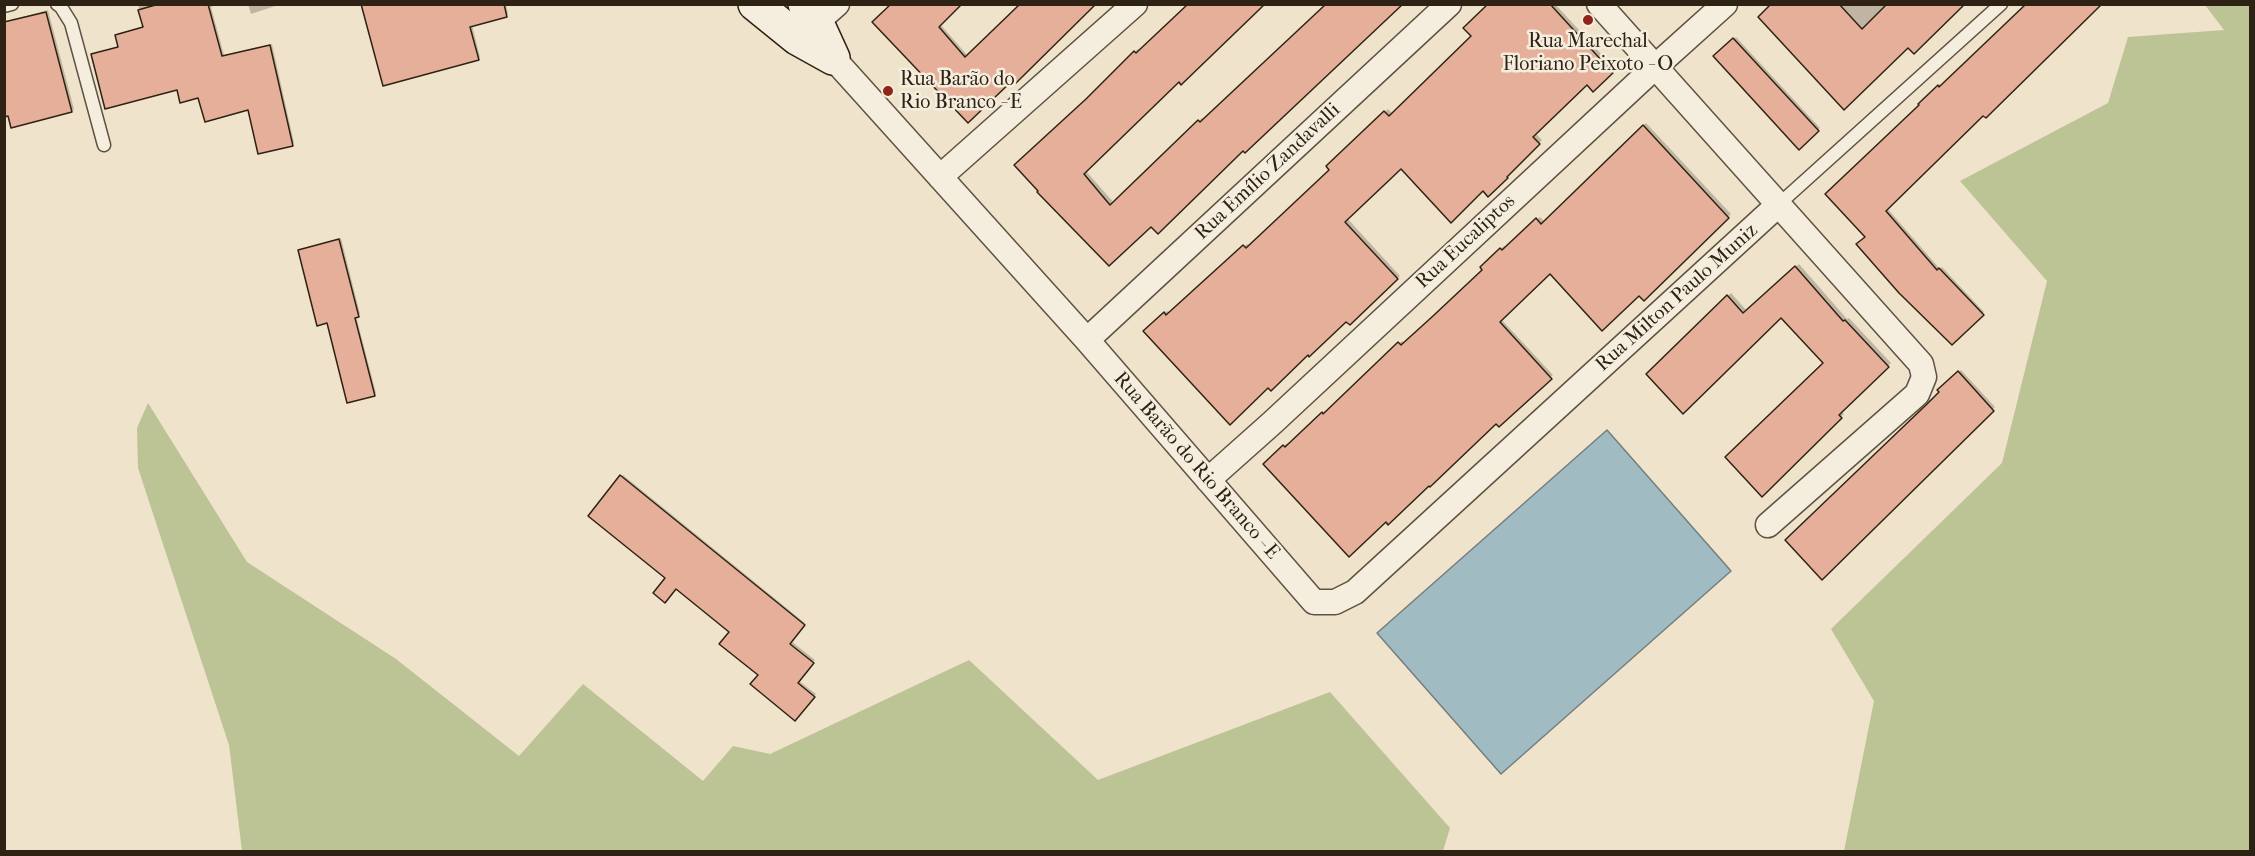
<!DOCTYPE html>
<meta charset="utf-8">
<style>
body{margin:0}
#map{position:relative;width:2255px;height:856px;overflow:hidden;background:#f0e3cb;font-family:"IM FELL French Canon",serif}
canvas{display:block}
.frame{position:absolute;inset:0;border:6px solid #2e2214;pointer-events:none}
</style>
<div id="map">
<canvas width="2255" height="856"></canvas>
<div class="frame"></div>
</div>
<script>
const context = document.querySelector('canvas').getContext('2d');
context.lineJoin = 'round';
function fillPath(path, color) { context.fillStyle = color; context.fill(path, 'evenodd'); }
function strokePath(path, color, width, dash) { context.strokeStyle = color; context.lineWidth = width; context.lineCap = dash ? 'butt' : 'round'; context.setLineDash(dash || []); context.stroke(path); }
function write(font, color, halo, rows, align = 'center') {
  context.font = font + ' "IM FELL French Canon",serif'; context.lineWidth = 5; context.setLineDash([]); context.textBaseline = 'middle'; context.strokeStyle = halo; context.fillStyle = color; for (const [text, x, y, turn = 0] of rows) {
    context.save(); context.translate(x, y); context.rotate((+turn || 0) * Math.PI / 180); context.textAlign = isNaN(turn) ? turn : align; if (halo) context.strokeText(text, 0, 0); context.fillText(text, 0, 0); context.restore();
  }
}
fillPath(new Path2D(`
 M 2205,5 L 2250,5 L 2250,851 L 1844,851 L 1874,701 L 1831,629 L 2002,463 L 2047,281 L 1960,181 L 2108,103 L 2128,37 L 2224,30 Z
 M 148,403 L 247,562 L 396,659 L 519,756 L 583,684 L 703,781 L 733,746 L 770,754 L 969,660 L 1098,780 L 1330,692 L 1450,828 L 1443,851 L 242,851 L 229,745 L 138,468 L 137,428 Z`), '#bcc395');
const water = new Path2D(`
 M 1607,430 L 1731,571 L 1501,774 L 1377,633 Z`);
fillPath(water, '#a1bbc3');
strokePath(water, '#737e7d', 1.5);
fillPath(new Path2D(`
 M 138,4 L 221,4 L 211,7 L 224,55 L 272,44 L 294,143 L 292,145 L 249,109 L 199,96 L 92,55 L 120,46 L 117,35 L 119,33 L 144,27 Z
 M 248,4 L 278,4 L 278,5 L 251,14 Z
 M 362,4 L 506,4 L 508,14 L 472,25 L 480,57 L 478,59 Z
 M 1400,4 L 1331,72 L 1329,71 L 1243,149 L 1151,224 L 1039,192 L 1091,96 L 1138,49 L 1179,80 L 1086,171 L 1114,203 L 1202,118 L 1204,120 Z
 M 1503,4 L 1555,4 L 1615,69 L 1593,90 L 1587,83 L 1535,133 L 1542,140 L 1509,173 L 1483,189 L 1401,167 L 1347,218 L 1400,276 L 1350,323 L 1347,319 L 1146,331 L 1167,311 L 1170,313 L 1247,244 L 1250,247 L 1331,170 L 1328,166 L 1388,109 L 1393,114 Z
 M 1773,4 L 1965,4 L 1914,52 L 1908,46 Z
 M 2029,4 L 2102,4 L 1986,116 L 1983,113 L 1887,208 L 1940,269 L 1942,267 L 1984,312 L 1952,343 L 1867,236 L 1922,102 L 1940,84 L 1942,86 Z
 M 48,10 L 74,109 L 72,111 L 4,116 L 4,22 Z
 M 874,22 L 940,24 L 968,56 L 1016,81 Z
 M 1736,37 L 1820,128 L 1799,148 L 1715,56 Z
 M 1646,123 L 1731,214 L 1644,299 L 1639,294 L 1550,272 L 1501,319 L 1553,375 L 1499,425 L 1496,422 L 1265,464 L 1287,443 L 1289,446 L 1325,411 L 1327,412 L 1402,341 L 1404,343 L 1484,270 L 1482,267 L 1504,246 L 1506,248 L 1540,217 L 1545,222 Z
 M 341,238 L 360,314 L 356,316 L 376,393 L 374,395 L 328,321 L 299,250 Z
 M 1799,264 L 1847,319 L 1849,318 L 1891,363 L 1841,411 L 1844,414 L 1762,495 L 1825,363 L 1781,316 L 1648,374 L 1731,293 L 1747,311 Z
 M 1961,370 L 1995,407 L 1822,578 L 1941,392 L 1940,390 Z
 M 623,475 L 805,623 L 791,641 L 815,660 L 799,681 L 816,694 L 795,719 L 760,674 L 731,632 L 590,515 Z`), '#0003');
const building = new Path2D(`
 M 159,4 L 208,4 L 222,56 L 270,45 L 293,146 L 258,154 L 248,110 L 205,122 L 198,98 L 180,103 L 177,90 L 105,109 L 91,54 L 118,47 L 115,35 L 143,27 L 138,10 Z
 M 361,4 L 504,4 L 507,17 L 470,27 L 479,60 L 383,86 Z
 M 891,4 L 962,4 L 939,27 L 965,57 L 1020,4 L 1096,4 L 1016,83 L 1013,80 L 968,123 L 872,22 Z
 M 1188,4 L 1265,4 L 1181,85 L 1179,82 L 1084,174 L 1110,205 L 1198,120 L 1200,122 L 1326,4 L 1403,4 L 1245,153 L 1243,151 L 1158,234 L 1151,227 L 1109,266 L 1037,192 L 1038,191 L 1014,165 L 1086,99 L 1134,51 L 1136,53 Z
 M 1488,4 L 1550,4 L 1613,73 L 1593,92 L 1587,85 L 1533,137 L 1540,144 L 1507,177 L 1508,178 L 1488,197 L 1483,191 L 1451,223 L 1401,169 L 1345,222 L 1398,279 L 1350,325 L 1346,322 L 1309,357 L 1308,355 L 1271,391 L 1268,388 L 1230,425 L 1143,331 L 1164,312 L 1166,315 L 1243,245 L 1246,248 L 1329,170 L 1326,166 L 1384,111 L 1389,116 L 1471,36 L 1463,28 Z
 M 1771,4 L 1839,4 L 1862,29 L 1887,4 L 1965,4 L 1914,54 L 1908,48 L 1844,110 L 1758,17 Z
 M 2026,4 L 2102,4 L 1986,118 L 1983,116 L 1886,211 L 1937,270 L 1939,268 L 1984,315 L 1952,345 L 1899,293 L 1856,244 L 1865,237 L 1825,194 L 1919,105 L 1918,104 L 1938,85 L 1939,87 Z
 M 46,12 L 72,112 L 11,128 L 8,116 L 4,117 L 4,22 Z
 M 1733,38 L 1819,131 L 1799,150 L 1713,56 Z
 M 1643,125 L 1729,218 L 1644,301 L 1639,296 L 1602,331 L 1550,274 L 1500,322 L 1552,379 L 1499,427 L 1496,424 L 1430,487 L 1429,486 L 1388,525 L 1386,522 L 1349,557 L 1263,464 L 1283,445 L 1285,447 L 1322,412 L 1323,414 L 1398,342 L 1401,345 L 1433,316 L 1482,270 L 1480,267 L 1500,248 L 1502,250 L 1536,218 L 1541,224 Z
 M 339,239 L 359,317 L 355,318 L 375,396 L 347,403 L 327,323 L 317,326 L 298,250 Z
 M 1795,266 L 1843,321 L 1845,320 L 1889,367 L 1839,415 L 1842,418 L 1762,497 L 1725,457 L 1823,363 L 1781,318 L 1683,414 L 1646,374 L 1727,295 L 1743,313 Z
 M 1958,371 L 1994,411 L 1822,580 L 1785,540 L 1926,405 L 1939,392 L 1937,390 Z
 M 620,475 L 805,625 L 790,644 L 814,663 L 798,683 L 815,697 L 795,721 L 750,684 L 758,675 L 719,644 L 729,632 L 676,589 L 665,603 L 653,593 L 665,578 L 588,516 Z`);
fillPath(building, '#e6af99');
strokePath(building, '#2e2214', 1.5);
const lane = new Path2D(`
 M 57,4 L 61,7 L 71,23 L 104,145
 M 4,6 L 12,4
 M 1778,205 L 2001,4`);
const street = new Path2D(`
 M 1599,4 L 1921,364 L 1924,377 L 1917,394 L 1768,525
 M 804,33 L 837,4
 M 833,58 L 1087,340 L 1314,602 L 1335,602 L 1355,592 L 1778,205
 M 940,177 L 1135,4
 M 1087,340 L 1449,4
 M 1208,480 L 1272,423 L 1655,67 L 1725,4`);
const secondary = new Path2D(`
 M 755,4 L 797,38 L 833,58
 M 805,4 L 817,23 L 833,58`);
strokePath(lane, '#5e5242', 15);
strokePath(street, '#5e5242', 27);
strokePath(secondary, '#2e2214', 36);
strokePath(lane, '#f5eddd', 12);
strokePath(street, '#f5eddd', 24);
strokePath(secondary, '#f5eddd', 33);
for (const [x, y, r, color] of [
 [1588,20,6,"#8f2418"],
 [888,91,6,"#8f2418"]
]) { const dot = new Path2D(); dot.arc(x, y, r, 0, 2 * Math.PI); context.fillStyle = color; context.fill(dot); strokePath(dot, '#f5eddd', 2); }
write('20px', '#2e2214', '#f5eddd', [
 ["Rua Marechal",1588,42],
 ["Floriano Peixoto - O",1588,65],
 ["Rua Barão do",900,80,"left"],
 ["Rio Branco - E",900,103,"left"]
]);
write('20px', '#2e2214', '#f5eddd', [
 ["Rua Emílio Zandavalli",1268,172,-43],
 ["Rua Eucaliptos",1466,242,-43],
 ["Rua Milton Paulo Muniz",1677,298,-42],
 ["Rua Barão do Rio Branco - E",1196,466,49]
]);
</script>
